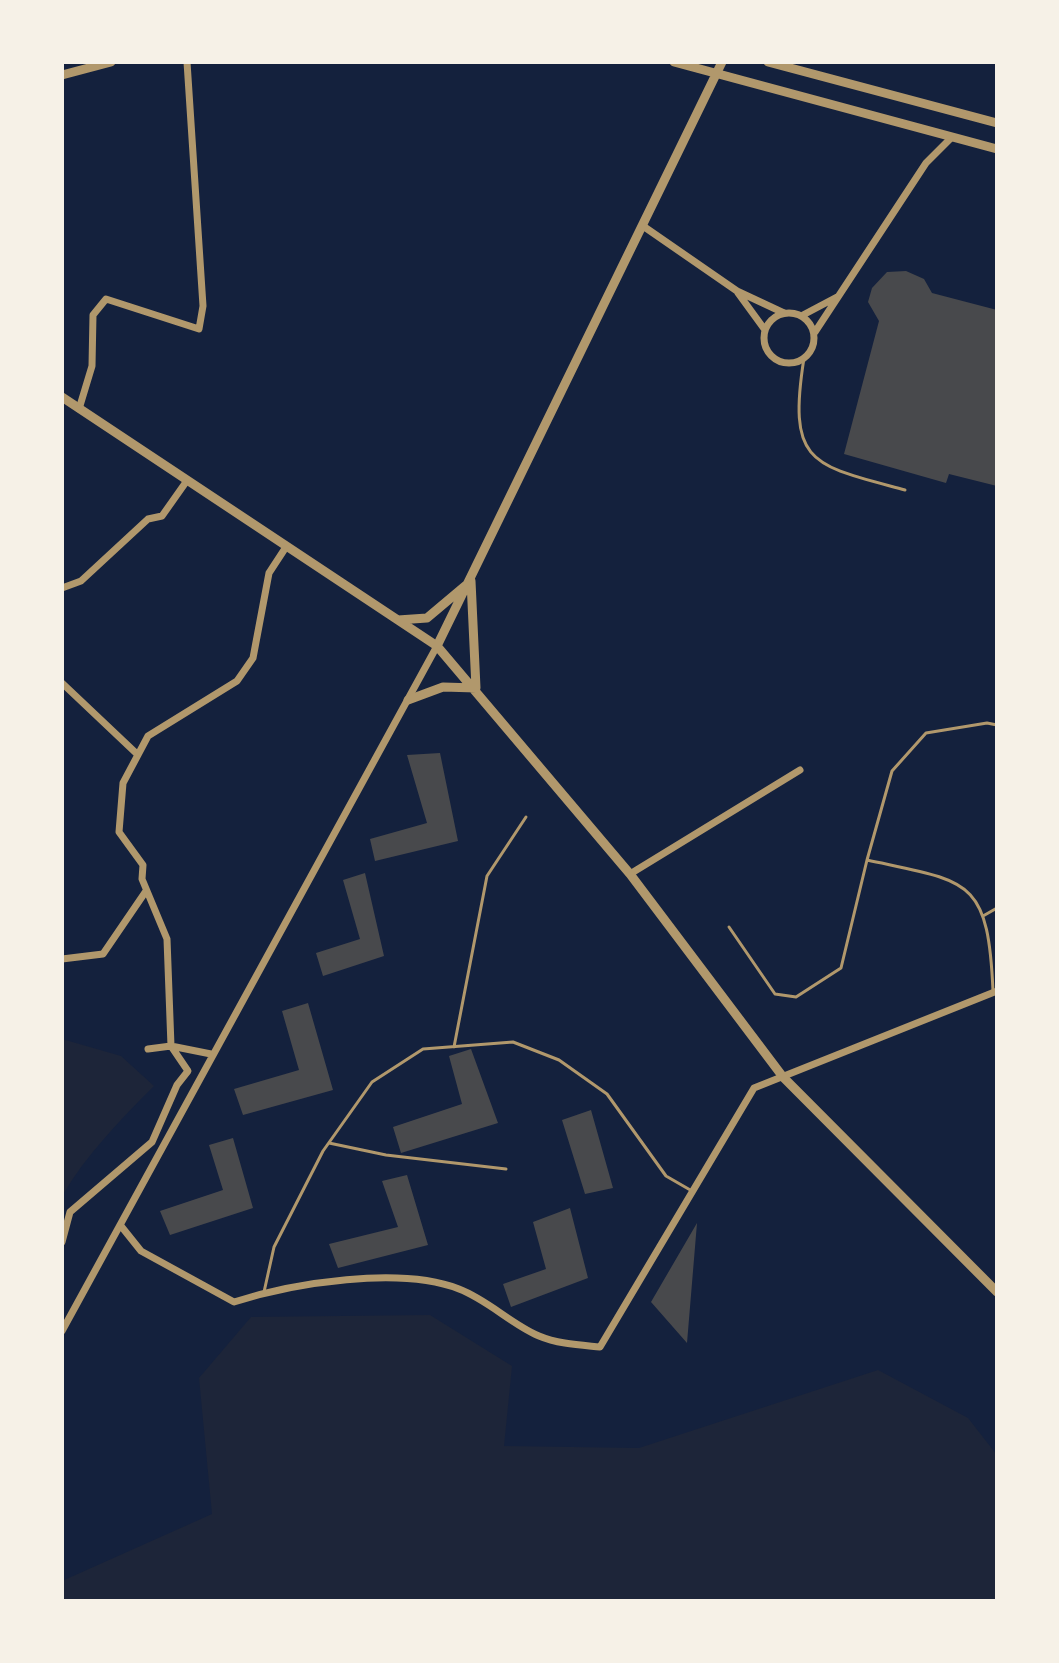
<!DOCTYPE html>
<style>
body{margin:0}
#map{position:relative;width:1059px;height:1663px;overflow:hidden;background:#14213d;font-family:"Varela Round",sans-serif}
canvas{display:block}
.frame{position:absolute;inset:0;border:64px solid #f6f1e7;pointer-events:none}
</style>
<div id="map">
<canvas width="1059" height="1663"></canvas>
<div class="frame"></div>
</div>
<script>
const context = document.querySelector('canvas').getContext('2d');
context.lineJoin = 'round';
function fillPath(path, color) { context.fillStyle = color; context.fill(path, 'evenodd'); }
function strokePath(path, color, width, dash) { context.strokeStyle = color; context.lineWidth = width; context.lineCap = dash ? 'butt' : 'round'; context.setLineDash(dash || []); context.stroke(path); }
fillPath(new Path2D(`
 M 62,1039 L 121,1056 L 154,1086 C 120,1120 86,1155 62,1196 Z
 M 430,1315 L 512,1366 L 504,1446 L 639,1448 L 878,1370 L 968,1418 L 997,1455 L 997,1601 L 62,1601 L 62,1581 L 212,1514 L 199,1378 L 251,1317 Z`), '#1d2539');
fillPath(new Path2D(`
 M 906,271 L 924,279 L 932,293 L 997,310 L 997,486 L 949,474 L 946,483 L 844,454 L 879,321 L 868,302 L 872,288 L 887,272 Z
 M 440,753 L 458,841 L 375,861 L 370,839 L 427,823 L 407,755 Z
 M 365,873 L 384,956 L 323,976 L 316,953 L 360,939 L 343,880 Z
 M 308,1003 L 333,1090 L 243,1115 L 234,1089 L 299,1070 L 282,1011 Z
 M 471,1049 L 498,1123 L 401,1153 L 393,1127 L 462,1104 L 449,1056 Z
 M 591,1110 L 613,1188 L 585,1194 L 562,1120 Z
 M 233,1138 L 253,1208 L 170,1235 L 160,1211 L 223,1190 L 209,1145 Z
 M 407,1175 L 428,1245 L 338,1268 L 329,1244 L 398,1227 L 382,1181 Z
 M 570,1208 L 588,1278 L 511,1307 L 503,1284 L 546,1269 L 533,1222 Z
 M 697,1223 L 687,1343 L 651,1302 Z`), '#48494c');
strokePath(new Path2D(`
 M 804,358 C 787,465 812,465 905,490
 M 867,860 L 892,771 L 926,733 L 987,723 L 997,725
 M 983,916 L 997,908
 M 729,927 L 775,994 L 796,997 L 841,968 L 867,860 C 969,882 988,877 993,991
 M 454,1047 L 487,876 L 526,817
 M 329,1143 L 386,1155 L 506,1169
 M 264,1292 L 274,1247 L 323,1151 L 372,1082 L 423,1049 L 513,1042 L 559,1060 L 607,1094 L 666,1176 L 692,1191`), '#b1986c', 3);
strokePath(new Path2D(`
 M 643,226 L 737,291 L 784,313
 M 738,293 L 765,330
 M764 338a25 25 0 1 1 50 0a25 25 0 1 1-50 0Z
 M 803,315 L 837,297
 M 815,332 L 926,163 L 952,137
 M 79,409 L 92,366 L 93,315 L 106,299 L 199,329 L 203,306 L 187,62
 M 62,588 L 81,581 L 148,519 L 162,516 L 186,482
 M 62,683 L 137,754
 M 630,874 L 800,770
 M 62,959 L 103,954 L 146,891
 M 148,1049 L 171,1046 L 211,1054
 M 121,1226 L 141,1251 L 234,1302 C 293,1283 400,1266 459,1289 C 488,1300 511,1324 539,1336 C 558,1344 580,1345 600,1347 L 754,1088 L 997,991
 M 62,1242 L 70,1212 L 152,1142 L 177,1085 L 188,1071 L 171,1046 L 167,939 L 142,879 L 143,865 L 119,832 L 123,783 L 148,736 L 237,681 L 253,658 L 269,573 L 286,547
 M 62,1331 L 437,646`), '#b1986c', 7);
strokePath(new Path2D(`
 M 674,62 L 997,149
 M 768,62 L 997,123
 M 62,75 L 111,62
 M 62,397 L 437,646 L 630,874 L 783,1077 L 997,1292
 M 398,620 L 427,618 L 471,581 L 476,688 L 443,687 L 408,700
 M 437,646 L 722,62`), '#b1986c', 9);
</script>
